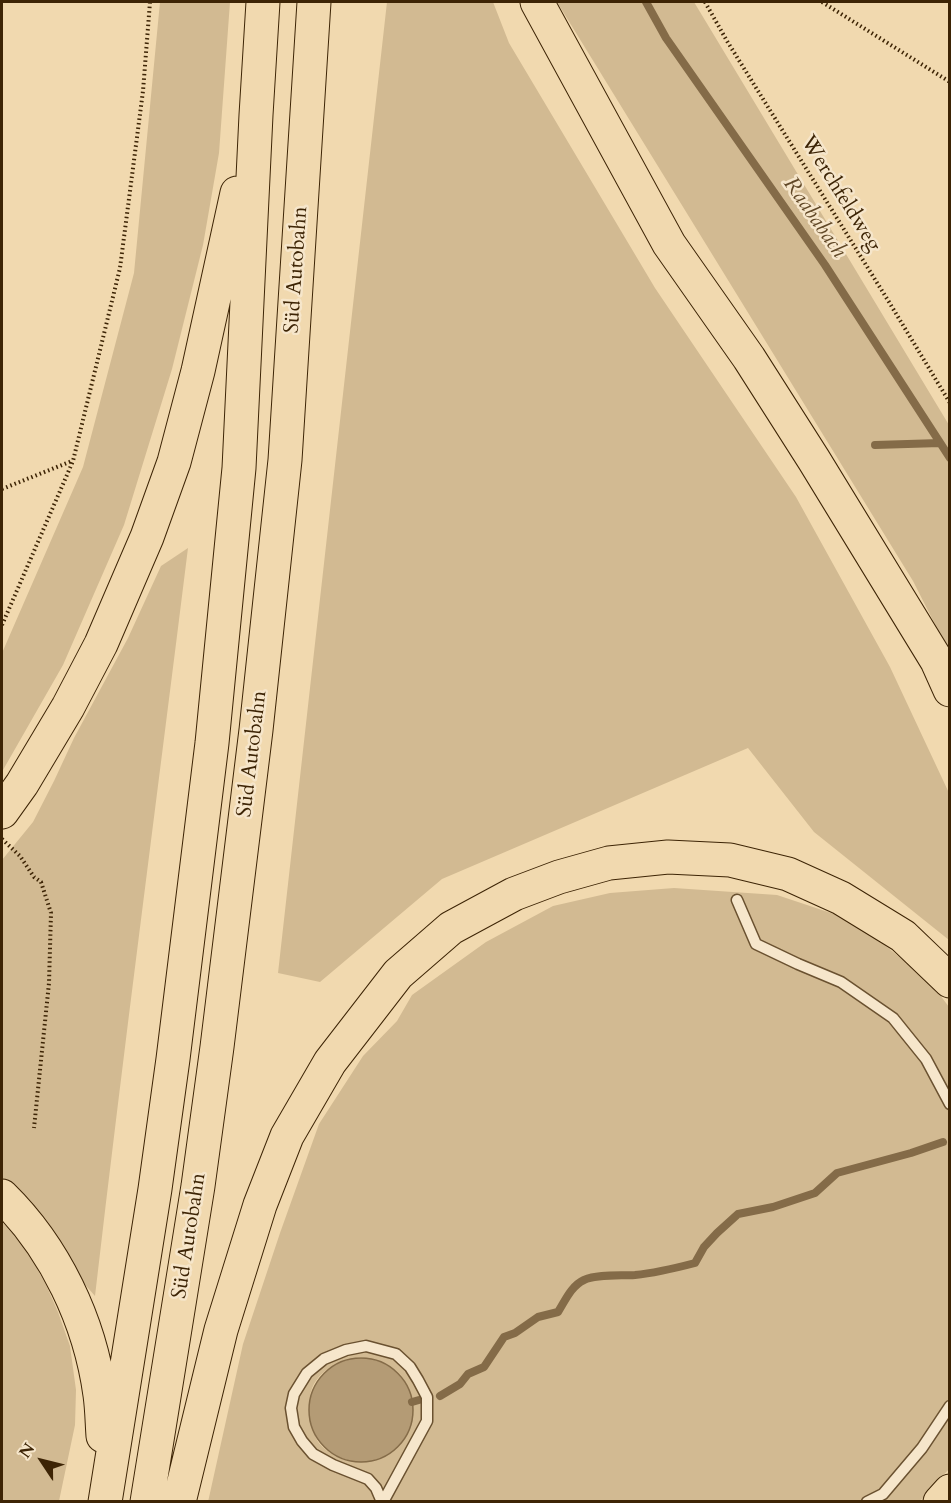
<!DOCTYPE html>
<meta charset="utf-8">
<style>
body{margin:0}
#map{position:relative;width:951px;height:1503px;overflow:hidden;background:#f1d9af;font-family:Cardo,serif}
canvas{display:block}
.frame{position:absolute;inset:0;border:3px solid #3d2405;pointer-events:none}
.north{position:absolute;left:12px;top:1431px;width:60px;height:60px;-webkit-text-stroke:4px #f6e6cb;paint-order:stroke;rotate:305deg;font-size:16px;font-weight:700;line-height:24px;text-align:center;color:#3d2405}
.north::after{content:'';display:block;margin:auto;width:21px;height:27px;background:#3d2405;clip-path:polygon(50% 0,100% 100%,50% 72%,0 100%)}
</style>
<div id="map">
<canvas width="951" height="1503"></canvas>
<div class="frame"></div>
<div class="north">N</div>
</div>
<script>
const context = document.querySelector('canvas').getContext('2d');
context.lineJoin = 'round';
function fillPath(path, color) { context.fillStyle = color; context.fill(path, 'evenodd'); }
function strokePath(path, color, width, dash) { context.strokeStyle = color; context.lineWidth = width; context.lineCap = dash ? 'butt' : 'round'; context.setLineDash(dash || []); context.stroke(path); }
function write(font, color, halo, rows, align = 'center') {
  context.font = font + ' Cardo,serif'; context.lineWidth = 5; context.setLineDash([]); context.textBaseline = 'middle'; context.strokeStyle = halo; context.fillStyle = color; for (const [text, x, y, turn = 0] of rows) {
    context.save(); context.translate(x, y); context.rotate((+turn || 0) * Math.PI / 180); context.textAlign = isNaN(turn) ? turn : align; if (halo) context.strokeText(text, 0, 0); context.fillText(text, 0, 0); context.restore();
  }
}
fillPath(new Path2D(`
 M 160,2 L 230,2 L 219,153 L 203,245 L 172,369 L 124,525 L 63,665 L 3,770 L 2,769 L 2,653 L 83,467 L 134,273 Z
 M 387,2 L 493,2 L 509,43 L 655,288 L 796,497 L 890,667 L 949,793 L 949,940 L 814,832 L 748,748 L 442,879 L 320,982 L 278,973 Z
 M 557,2 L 694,2 L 949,425 L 949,652 L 913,581 Z
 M 188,548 C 157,797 124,1046 95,1296 L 80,1279 L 44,1222 L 2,1178 L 2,860 L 33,822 L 54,781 L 74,738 L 128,638 L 161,566 Z
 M 674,888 L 777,895 L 834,914 L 881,942 L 931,983 L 949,1007 L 949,1469 L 920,1501 L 208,1502 L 243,1344 L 280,1233 L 319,1124 L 363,1056 L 397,1021 L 412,995 L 486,942 L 553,906 L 610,893 ZM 361,1357 C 377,1362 399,1365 406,1384 C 409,1391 408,1400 409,1407 C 411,1419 412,1428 405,1438 C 389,1461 356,1470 332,1454 C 326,1450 319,1445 316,1438 C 314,1433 314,1425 313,1420 C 312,1413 309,1404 310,1397 C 313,1372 339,1360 361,1357 Z
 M 2,1222 L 27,1250 L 47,1287 L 58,1312 L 70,1346 L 76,1390 L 75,1425 L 59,1501 L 2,1501 Z`), '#d2ba92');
const water = new Path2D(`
 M309 1410a52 52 0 1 1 104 0a52 52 0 1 1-104 0Z`);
fillPath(water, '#b49b75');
strokePath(water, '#846b48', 1.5);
strokePath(new Path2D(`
 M 646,2 L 666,38 L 825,265 L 950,458
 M 875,445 L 940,443
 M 440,1396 L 460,1384 L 468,1374 L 484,1367 L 504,1337 L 515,1333 L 538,1317 L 558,1312 C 565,1301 571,1286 584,1280 C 598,1274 620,1276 635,1275 C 656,1273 676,1268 695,1263 L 704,1247 L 717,1233 L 738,1214 L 773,1207 L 815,1193 L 837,1173 L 911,1153 L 943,1142
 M 412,1402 L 419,1400`), '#846b48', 8);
const service = new Path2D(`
 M 737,900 L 756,944 L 798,964 L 841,982 L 893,1018 L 926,1059 L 950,1104
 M 382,1502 L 376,1488 L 368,1479 L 333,1465 L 313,1454 L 302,1441 L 294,1427 L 291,1408 L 294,1394 L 307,1373 L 324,1359 L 346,1350 L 366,1346 L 396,1354 L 410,1367 L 418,1380 L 427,1397 L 427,1421 L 383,1502
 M 867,1502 L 883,1494 L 922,1448 L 950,1406`);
const motorway = new Path2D(`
 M 537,2 L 669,244 L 749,358 L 814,460 L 937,661 L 950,690
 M 2,812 L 22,784 L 68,707 L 101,644 L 147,537 L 174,462 L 198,371 L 237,193
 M 2,1196 C 55,1248 90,1321 100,1395 C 102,1409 102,1423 103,1436
 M 105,1502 L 155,1189 L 173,1059 L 212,743 L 239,468 L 256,115 L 263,2
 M 147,1502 L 198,1186 L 217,1047 L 256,730 L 285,460 L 314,2
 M 179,1502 L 221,1330 L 260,1205 L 287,1136 L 330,1062 L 398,974 L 451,928 L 514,894 L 559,877 L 609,863 L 668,857 L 730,860 L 788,874 L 841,898 L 903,936 L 950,981
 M 940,1502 L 950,1491`);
strokePath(service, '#6a5130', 13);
strokePath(motorway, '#3d2405', 35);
strokePath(new Path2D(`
 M 705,2 L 727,41 L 889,302 L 950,403
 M 822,2 L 950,82
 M 2,489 L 72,461
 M 2,625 L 73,461 L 120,268 L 143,91 L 150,2
 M 2,839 L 20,856 L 34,877 L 41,882 L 51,913 L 49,983 L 34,1128`), '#3d2405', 4, [1.5, 3]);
strokePath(service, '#f6e6cb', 10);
strokePath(motorway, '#f1d9af', 33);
write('21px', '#3d2405', '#f6e6cb', [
 ["Werchfeldweg",840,194,58],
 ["Süd Autobahn",297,270,-86],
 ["Süd Autobahn",253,754,-83],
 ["Süd Autobahn",190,1236,-81]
]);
write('italic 22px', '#614827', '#f6e6cb', [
 ["Raababach",814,218,55]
]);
</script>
